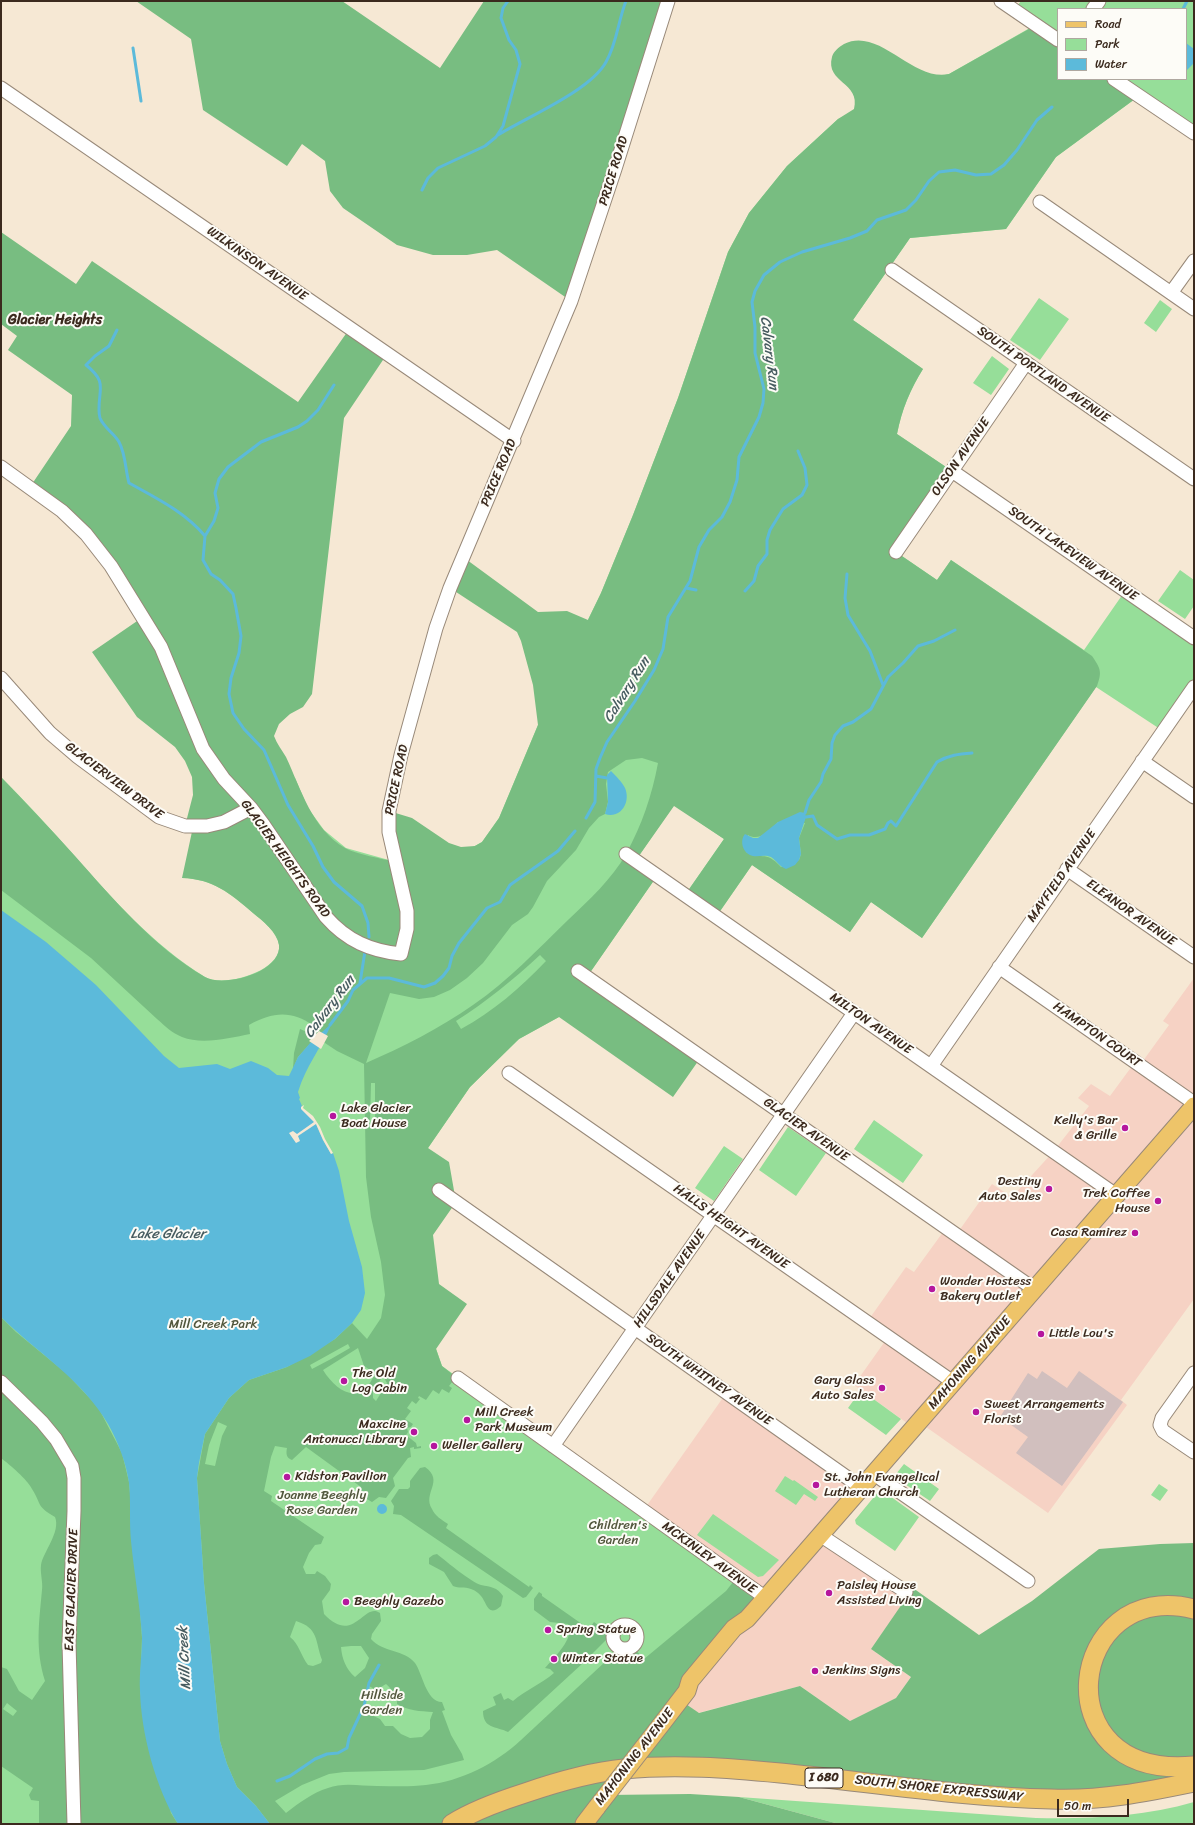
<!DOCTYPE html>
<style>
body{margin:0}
#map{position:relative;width:1195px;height:1825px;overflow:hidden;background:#f6e8d4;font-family:Sriracha,sans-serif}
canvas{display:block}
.frame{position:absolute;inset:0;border:2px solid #3b2a1e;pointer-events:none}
.legend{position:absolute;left:1057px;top:8px;width:130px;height:72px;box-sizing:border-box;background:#fdfcf7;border:1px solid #afa8a0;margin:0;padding:5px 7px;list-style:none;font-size:12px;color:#3b2a1e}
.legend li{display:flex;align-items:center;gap:8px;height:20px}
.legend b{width:20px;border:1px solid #afa8a0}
.scale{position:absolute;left:1057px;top:1799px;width:72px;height:18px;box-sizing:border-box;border:2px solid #3b2a1e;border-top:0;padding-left:5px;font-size:12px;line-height:14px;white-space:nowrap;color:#3b2a1e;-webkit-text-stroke:3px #fdfcf7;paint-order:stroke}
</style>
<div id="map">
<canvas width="1195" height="1825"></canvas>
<div class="frame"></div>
<ul class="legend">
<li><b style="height:5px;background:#eec469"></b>Road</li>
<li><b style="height:11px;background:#96de99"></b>Park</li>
<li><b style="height:11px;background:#5cbada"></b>Water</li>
</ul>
<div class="scale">50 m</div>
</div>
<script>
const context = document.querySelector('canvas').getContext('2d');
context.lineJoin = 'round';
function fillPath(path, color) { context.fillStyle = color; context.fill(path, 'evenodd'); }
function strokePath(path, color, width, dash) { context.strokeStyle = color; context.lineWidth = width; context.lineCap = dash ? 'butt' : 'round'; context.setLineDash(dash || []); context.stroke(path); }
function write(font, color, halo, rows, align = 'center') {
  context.font = font + ' Sriracha,sans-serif'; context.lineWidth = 4; context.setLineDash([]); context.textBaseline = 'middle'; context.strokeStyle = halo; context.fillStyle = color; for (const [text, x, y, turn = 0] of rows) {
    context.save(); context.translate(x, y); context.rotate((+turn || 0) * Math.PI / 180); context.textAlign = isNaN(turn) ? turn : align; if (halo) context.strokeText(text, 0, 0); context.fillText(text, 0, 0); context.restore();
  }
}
fillPath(new Path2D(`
 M 1194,978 L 1194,1299 L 1121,1400 L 1127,1405 L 1048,1513 L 919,1422 L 914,1428 L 854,1385 L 888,1337 L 867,1322 L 906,1267 L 914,1272 L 946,1228 L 956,1235 L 992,1184 L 1012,1197 L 1053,1152 L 1089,1106 L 1078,1098 L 1091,1084 L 1110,1096 L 1135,1062 L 1140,1065 L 1169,1025 L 1163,1021 Z
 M 727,1392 L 862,1488 L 820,1535 L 909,1595 L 871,1649 L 911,1677 L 896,1698 L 850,1721 L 800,1686 L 698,1713 L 680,1700 L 643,1511 Z`), '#f6d2c4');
fillPath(new Path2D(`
 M 1042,1371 L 1067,1388 L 1079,1371 L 1123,1402 L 1062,1486 L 1016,1453 L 1028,1437 L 1000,1417 L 1028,1373 L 1037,1379 Z`), '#d1bfbe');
fillPath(new Path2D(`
 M 1021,1 L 1194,1 L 1194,133 L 1139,96 L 1056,157 L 1006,229 L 910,238 L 853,320 L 923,369 C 910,390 902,409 897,434 L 952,471 L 896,552 L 937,580 L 951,560 L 1084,650 L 1125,591 L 1194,638 L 1194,687 L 1163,731 L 1096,687 L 922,938 L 871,902 L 850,932 L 752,865 L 716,917 L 685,895 L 724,839 L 674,805 L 636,860 L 657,876 L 559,1017 L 519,1039 L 470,1087 L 428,1148 L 429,1328 L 442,1366 L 766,1598 L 607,1795 L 650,1824 L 1,1824 L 1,777 C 25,801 48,826 71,852 C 111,897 153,945 205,977 C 224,988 282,971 279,945 C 277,932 263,921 253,913 C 230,893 213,879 182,878 L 295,778 L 308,808 L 324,830 L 346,848 L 396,862 L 460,854 L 482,842 L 499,818 L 548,701 L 601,593 L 633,515 L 678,398 L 728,252 L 749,213 L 787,166 L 838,119 L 921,80 L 949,74 L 1035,25 L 1014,10 ZM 1058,9 L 1186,9 L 1186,79 L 1058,79 Z
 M 1039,298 L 1069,319 L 1040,360 L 1010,340 Z
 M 1160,300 L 1172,309 L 1156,332 L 1144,323 Z
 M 992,356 L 1009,369 L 991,395 L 973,383 Z
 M 1180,570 L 1194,580 L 1194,606 L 1185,619 L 1158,601 Z
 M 874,1120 L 923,1155 L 903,1183 L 854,1149 Z
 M 788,1127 L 826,1153 L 796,1196 L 759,1170 Z
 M 724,1146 L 743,1159 L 714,1201 L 695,1188 Z
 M 861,1390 L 901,1419 L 886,1435 L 848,1408 Z
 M 904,1464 L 939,1489 L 930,1501 L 896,1478 L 896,1474 Z
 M 785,1476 L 793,1481 L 794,1480 L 818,1497 L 815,1501 L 804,1494 L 796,1505 L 775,1491 Z
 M 1159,1484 L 1168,1490 L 1160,1501 L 1151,1495 Z
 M 883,1491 L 919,1517 L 895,1551 L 856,1524 L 855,1520 L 878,1492 Z
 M 713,1514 L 779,1560 L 763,1576 L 758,1577 L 697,1535 Z
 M 739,1797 L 1036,1818 C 1090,1819 1142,1817 1194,1802 L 1194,1824 L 839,1824 Z`), '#96de99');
fillPath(new Path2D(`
 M 136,1 L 342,1 L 440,68 L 484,1 L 668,1 L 571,301 L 497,250 L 467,255 L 433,255 L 397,245 L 343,208 L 330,191 L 325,161 L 302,144 L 287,166 L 203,110 L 191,39 Z
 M 1036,25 L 1058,40 L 1058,79 L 1114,79 L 1139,96 L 1056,157 L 1006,229 L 910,238 L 853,320 L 923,369 C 910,390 902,409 897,434 L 952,471 L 896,552 L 937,580 L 951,560 L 1092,656 C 1101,669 1102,672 1097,686 L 922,938 L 871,902 L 850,932 L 752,865 L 716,917 L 685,895 L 724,839 L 674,806 L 636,860 L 657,876 L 587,977 L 701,1057 L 673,1097 L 559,1017 L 519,1039 L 470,1087 L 428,1148 L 449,1162 L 456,1202 L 433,1235 L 439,1284 L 467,1304 L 436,1349 L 442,1366 L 456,1377 L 449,1386 L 452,1388 L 449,1393 L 442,1389 L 439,1394 L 433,1390 L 426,1400 L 419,1396 L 418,1398 L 420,1399 L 416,1404 L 412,1401 L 407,1408 L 411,1411 L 405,1419 L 413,1424 L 411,1427 L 407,1428 L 408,1432 L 406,1435 L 416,1443 L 417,1447 L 421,1446 L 421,1448 L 414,1449 L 414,1447 L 410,1448 L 411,1457 L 408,1458 L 393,1478 L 395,1486 L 386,1498 L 379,1497 L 372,1502 L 360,1495 L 361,1487 L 306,1447 L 292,1460 C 286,1458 286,1453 287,1448 L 275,1446 L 271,1457 L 264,1491 L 272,1496 L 271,1501 L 324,1537 L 321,1544 L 315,1545 L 309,1553 L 303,1567 L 306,1574 L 315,1574 L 317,1571 L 325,1576 L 331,1584 L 330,1590 L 322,1601 L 324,1614 C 354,1646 364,1601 380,1613 L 381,1621 L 372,1634 L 371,1639 C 382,1652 405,1650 415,1663 C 422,1672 426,1702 442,1702 L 445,1710 L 442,1711 L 451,1735 L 462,1754 L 464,1760 L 424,1770 L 344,1772 L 329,1774 L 302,1785 L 275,1801 L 286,1813 C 299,1803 312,1793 328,1788 C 343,1782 361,1786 377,1786 C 393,1786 410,1787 426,1785 C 462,1781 495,1764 521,1740 L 620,1648 L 628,1648 L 632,1646 L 644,1659 L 726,1591 L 737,1577 L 766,1598 L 680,1700 L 699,1713 L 800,1686 L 850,1721 L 896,1698 L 911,1677 L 871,1649 L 913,1588 L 979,1635 L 1032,1601 L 1099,1549 L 1160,1544 L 1194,1543 L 1194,1782 L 1128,1795 L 627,1769 L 607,1795 L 690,1794 L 739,1797 L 839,1824 L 270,1824 L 256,1806 L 237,1787 L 227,1764 L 220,1741 L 204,1583 L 197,1478 L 205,1434 L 229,1398 L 249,1380 L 287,1367 L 335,1339 L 352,1323 L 367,1339 L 381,1318 L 385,1295 L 381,1262 L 371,1217 L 366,1177 L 364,1064 L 337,1051 L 316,1037 L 298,1057 L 293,1069 L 294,1053 L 300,1029 L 309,1033 L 314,1026 C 291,1010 273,1012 249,1025 L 250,1034 C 230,1038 202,1045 182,1037 C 172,1033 165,1026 157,1019 L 91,958 L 1,890 L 1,777 C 26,803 51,829 75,856 C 114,900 154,947 205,977 C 224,988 282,972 279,945 C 277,932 263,921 253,913 C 230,893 213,879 182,878 L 193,827 L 185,826 L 193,795 L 192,777 L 185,761 L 175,747 L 137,717 L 92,652 L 143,617 L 111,566 L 30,487 L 71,426 L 72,395 L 8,350 L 17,336 L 1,324 L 1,232 L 76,284 L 92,261 L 298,402 L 350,328 L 387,354 L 344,418 L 312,694 L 303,707 L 290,714 L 279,724 L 274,736 C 277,744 282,750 286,757 C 301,789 312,829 345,848 C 355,854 384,859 396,862 L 389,811 L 412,818 L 449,843 L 461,847 L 475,846 L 482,842 L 499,818 L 538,725 L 533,685 L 521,641 L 517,632 L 450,588 L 463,557 L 538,612 L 567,611 L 588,620 L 601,593 L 633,515 L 678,398 L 728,252 L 749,213 L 787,166 L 838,119 L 854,109 C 861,82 825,83 832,57 C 833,52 839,47 844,44 C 879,26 913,82 949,74 ZM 642,758 L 658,763 C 652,795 642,825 626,854 C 612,879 589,900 568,920 C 538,949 508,981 473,1005 C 440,1028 403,1047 366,1063 L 390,993 L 419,999 L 434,997 L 450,990 L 467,978 L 483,963 L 512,925 L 528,914 L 533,907 L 547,881 L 576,850 L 589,828 L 599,817 L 605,814 L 608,802 L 606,784 L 608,772 L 626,760 ZM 778,822 L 805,823 L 799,838 L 801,854 L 799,860 L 781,867 C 765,849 760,861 746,852 L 748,835 C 759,842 770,830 778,822 ZM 540,955 L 546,961 C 521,987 493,1012 461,1029 L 456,1021 C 486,1002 513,980 540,955 ZM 371,1083 L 375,1083 L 375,1125 L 370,1125 ZM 348,1344 L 350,1348 L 331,1359 L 312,1369 L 310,1365 ZM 358,1348 L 364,1366 L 375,1373 C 362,1406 338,1394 323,1370 ZM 383,1376 L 387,1383 L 376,1401 L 373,1398 L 373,1391 ZM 218,1422 L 227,1426 L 222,1436 L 215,1466 L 205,1464 L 209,1445 ZM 296,1621 C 319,1628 315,1641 322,1660 L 321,1663 L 313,1666 L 308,1665 C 301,1656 299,1644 290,1637 ZM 351,1646 L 361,1646 L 369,1658 L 365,1668 L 355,1677 C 346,1669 342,1659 341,1647 ZM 386,1684 C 391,1688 398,1698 397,1704 C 408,1711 420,1711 433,1712 L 430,1720 L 430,1729 L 422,1737 L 410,1738 L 401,1734 L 393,1726 L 385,1726 L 380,1719 L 363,1711 L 369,1686 L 376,1690 Z
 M 1,1317 L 16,1332 L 66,1373 L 98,1407 L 122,1453 L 129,1482 L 139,1595 L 142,1638 L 140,1692 L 171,1813 L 178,1824 L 39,1824 L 39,1801 L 31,1800 L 29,1795 L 33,1788 L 1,1766 L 1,1667 L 7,1669 L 19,1691 L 32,1700 L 45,1681 C 35,1649 39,1623 42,1590 C 43,1582 40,1573 41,1565 C 43,1552 61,1532 55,1517 C 36,1506 42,1505 32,1489 C 27,1479 10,1465 1,1458 ZM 7,1703 L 17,1711 L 13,1716 L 3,1709 Z
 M 425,1467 C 445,1481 422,1493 432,1509 C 435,1516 442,1520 448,1524 L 446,1528 L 529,1587 L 530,1585 L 533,1588 L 526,1597 L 523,1598 L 401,1515 L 393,1514 L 394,1506 L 391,1501 L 399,1489 L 408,1489 L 410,1487 L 410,1481 L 420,1468 Z
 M 437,1554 C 447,1562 471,1582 481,1585 C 491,1587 497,1587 503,1596 L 501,1606 C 488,1618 487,1603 481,1596 C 479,1593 474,1590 471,1589 C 464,1586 459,1589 453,1586 L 444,1572 L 429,1564 L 429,1558 L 433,1555 Z
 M 539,1592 L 542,1594 L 542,1596 L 589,1629 L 594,1622 L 608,1633 L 608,1638 L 583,1663 L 508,1732 C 496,1726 483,1729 483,1711 L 496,1705 L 493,1697 L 501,1693 L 504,1700 L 508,1698 L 513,1701 C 526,1690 541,1684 554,1673 L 550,1669 L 545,1668 C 553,1659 576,1637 568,1624 L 550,1622 L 534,1610 L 534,1599 Z`), '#78bd81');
fillPath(new Path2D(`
 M 1186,43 L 1194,49 L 1194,63 L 1186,71 Z
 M 611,771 C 616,776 622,782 625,788 C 631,802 621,819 605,814 L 608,802 L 607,775 Z
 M 800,812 L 805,813 L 806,817 L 799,838 L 801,854 L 799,860 L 795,865 L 786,869 C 779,866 777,861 771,857 C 765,854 759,857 753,856 C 743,854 739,841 745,834 L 753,838 L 758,838 L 778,822 Z
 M 1,910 L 46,942 L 96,985 L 164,1056 L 179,1068 L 217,1064 L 230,1069 L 251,1061 L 268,1068 L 277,1075 L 289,1076 L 298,1057 L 311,1042 L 332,1023 C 321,1048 306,1066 298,1092 L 300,1098 L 299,1099 L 302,1106 L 301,1107 L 316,1124 L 323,1140 L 331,1154 L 333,1153 L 339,1171 L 349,1221 L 362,1267 L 365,1293 L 361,1310 L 352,1323 L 335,1339 L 310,1356 L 287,1367 L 249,1380 L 229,1398 L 205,1434 L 199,1463 L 197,1478 L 204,1583 L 220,1741 L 227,1764 L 237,1787 L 256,1806 L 270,1824 L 178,1824 C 156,1789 141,1733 140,1691 C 139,1673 142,1655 142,1637 C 140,1604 134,1573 131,1541 C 129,1522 131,1502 129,1483 C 126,1462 118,1442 108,1424 C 82,1379 36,1352 1,1317 Z
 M377 1509a5 5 0 1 1 10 0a5 5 0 1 1-10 0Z`), '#5cbada');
fillPath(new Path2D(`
 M 319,1031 L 328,1036 L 321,1049 L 309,1041 Z
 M 304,1105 L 303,1108 L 313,1116 L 320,1127 L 325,1139 L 333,1153 L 331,1154 L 323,1140 L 316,1124 L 298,1136 L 300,1141 L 296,1143 L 289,1133 L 293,1131 L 297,1134 L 314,1122 L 301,1109 L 301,1107 Z`), '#f6e8d4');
strokePath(new Path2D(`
 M 1183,9 L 1187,1
 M 133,48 L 141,101
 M 498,135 C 527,117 590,91 606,62 C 617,43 618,21 626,1
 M 422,190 L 428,178 L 438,168 L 485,146 L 496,137 L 503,126 L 520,64 L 516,50 L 509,40 L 501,18 L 503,8 L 508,1
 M 117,330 L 109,346 L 95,356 L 86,365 C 107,382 99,387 99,409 C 99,412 99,415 100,418 C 104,428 114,433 119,442 C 126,455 125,469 129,483 C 156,498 185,512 205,536
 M 334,385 L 318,410 L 307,421 L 298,427 L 261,442 L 228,467 L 219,479 L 215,493 L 218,508 L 214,521 L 205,536 L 203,560 L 211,574 L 220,580 L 233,594 L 236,608 L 241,636 L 239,653 L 231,678 L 229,694 L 233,713 L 244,729 L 264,750 L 288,805 L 313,846 L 323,867 L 334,882 L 362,906 L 368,923 L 369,937
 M 847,574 L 845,598 L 848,615 L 870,651 L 883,685
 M 686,588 L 696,590
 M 745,591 L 754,581 L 758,566 L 767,554 L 767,540 L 770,530 L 783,509 L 802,495 L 807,485 L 805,468 L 798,451
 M 596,776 L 607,778
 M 805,813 L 809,800 L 821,782 L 823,774 L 831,759 L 832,743 L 835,735 L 843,726 L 853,722 L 871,709 L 888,677 L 903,663 L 918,646 L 934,641 L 955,630
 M 806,817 L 813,816 L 817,825 L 837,839 L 850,835 L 869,835 L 885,829 L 888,823 L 891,821 L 896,826 L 937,762 C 949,755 959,754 972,753
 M 586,818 L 595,802 L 596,769 L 600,758 L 607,742 L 635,701 L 654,670 L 663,649 L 668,617 L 690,581 L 699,547 L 709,530 L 722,517 L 730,502 L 737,480 L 739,457 L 759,417 L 763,403 L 764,389 L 755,353 L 755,327 L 752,302 L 755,291 L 764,275 L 780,262 L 802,252 L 850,238 L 867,231 L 877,220 L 906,210 L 916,200 L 929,181 L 939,172 L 955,170 L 976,175 L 991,174 L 1004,165 L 1017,150 L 1037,120 L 1052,107
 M 360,983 L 365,951
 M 330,1025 L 348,1001 L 353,990 L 367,978 L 389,978 L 424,987 L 435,983 L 443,976 L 449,968 L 452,956 L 459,943 L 487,908 L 500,902 L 510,885 L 558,851 L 575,831
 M 277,1781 L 290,1776 L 315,1759 L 327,1754 L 338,1753 L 347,1748 L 349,1738 L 364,1706 L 369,1683 L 379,1665`), '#5cbada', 3);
const minor = new Path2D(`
 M 1001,1 L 1058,40
 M 1093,9 L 1099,1
 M 1114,79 L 1194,133
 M 1,88 L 514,441
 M 1040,202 L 1194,309
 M 892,270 L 1194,479
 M 1171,293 L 1194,261
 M 1,467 L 62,511 L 86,534 L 111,566 L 161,647 L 203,749 L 224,779 L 251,808 L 263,824 L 326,917 C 347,941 371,951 401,954 L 407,929 L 407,911 L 389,832 L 389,811 L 401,755 L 436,628 L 450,588 L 571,301 L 615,169 L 668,1
 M 952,471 L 1194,638
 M 896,552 L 1026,363
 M 1,678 L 50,733 L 78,757 L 159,817 L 185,826 L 207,826 L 224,822 L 251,808
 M 1142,761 L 1194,797
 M 626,854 L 1116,1195
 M 1067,869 L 1194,957
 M 999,967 L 1194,1103
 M 578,971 L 1034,1289
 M 931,1066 L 1194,687
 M 509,1073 L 953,1382
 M 439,1190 L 862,1488
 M 1194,1373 L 1162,1418 L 1160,1425 L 1163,1431 L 1194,1452
 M 458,1378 L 766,1598
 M 1,1382 L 42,1422 L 56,1439 L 72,1466 L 74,1478 L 74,1511 L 69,1643 L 74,1824
 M 553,1446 L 854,1013
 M 874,1474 L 1028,1581
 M 820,1535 L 906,1592
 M613 1637a12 12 0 1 1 24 0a12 12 0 1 1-24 0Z`);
const major = new Path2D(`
 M 660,1726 L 687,1691 L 690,1681 L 734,1628 L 747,1619 L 762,1602 L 1194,1106
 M 584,1824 L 597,1807`);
const highway = new Path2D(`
 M 1194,1609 C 1067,1577 1040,1781 1194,1766
 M 452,1824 C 474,1810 500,1801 525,1793 C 557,1782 591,1772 624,1769 C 676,1764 728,1768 780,1773 C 870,1782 960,1797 1051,1799 C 1101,1801 1146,1792 1194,1782`);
strokePath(minor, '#988979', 15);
strokePath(major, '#988979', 19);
strokePath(highway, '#988979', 21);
strokePath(minor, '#fff', 13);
strokePath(major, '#eec469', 17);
strokePath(highway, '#eec469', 19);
const majorBridge = new Path2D(`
 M 597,1807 L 660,1726`);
strokePath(majorBridge, '#988979', 19, []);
strokePath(majorBridge, '#eec469', 17);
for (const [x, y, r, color] of [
 [333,1116,4,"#b5179e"],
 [1125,1128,4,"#b5179e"],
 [1049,1189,4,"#b5179e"],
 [1158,1201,4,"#b5179e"],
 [1135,1233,4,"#b5179e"],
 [932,1289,4,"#b5179e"],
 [1041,1334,4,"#b5179e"],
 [344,1381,4,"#b5179e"],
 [882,1388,4,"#b5179e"],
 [976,1412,4,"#b5179e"],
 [467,1420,4,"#b5179e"],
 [414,1432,4,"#b5179e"],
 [434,1446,4,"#b5179e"],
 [287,1477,4,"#b5179e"],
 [816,1485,4,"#b5179e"],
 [829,1593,4,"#b5179e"],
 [346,1602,4,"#b5179e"],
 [548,1630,4,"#b5179e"],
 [554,1659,4,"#b5179e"],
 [815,1671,4,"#b5179e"]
]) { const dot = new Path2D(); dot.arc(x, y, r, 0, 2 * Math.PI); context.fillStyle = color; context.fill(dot); strokePath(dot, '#fdfcf7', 1.5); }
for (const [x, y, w] of [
 [824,1778,38]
]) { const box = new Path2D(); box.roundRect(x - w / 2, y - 10, w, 20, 3); context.fillStyle = '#fdfcf7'; context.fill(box); strokePath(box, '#3b2a1e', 1); }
write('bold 12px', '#3b2a1e', null, [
 ["I 680",824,1778]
]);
write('13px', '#3b2a1e', '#fdfcf7', [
 ["PRICE ROAD",614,171,-73],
 ["WILKINSON AVENUE",257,264,35],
 ["SOUTH PORTLAND AVENUE",1043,375,35],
 ["OLSON AVENUE",961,457,-55],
 ["PRICE ROAD",499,473,-67],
 ["SOUTH LAKEVIEW AVENUE",1073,554,35],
 ["PRICE ROAD",397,780,-78],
 ["GLACIERVIEW DRIVE",114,781,37],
 ["GLACIER HEIGHTS ROAD",285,859,54],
 ["MAYFIELD AVENUE",1062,876,-55],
 ["ELEANOR AVENUE",1131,913,35],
 ["MILTON AVENUE",871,1024,35],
 ["HAMPTON COURT",1097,1035,35],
 ["GLACIER AVENUE",806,1130,35],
 ["HALLS HEIGHT AVENUE",731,1227,35],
 ["HILLSDALE AVENUE",670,1279,-55],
 ["MAHONING AVENUE",970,1363,-49],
 ["SOUTH WHITNEY AVENUE",709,1380,35],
 ["MCKINLEY AVENUE",709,1558,36],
 ["EAST GLACIER DRIVE",72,1590,-88],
 ["MAHONING AVENUE",635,1757,-52],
 ["SOUTH SHORE EXPRESSWAY",939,1789,6]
]);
write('13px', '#3b2a1e', '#fdfcf7', [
 ["Lake Glacier",341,1109],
 ["Boat House",341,1124],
 ["Kelly's Bar",1117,1121,"right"],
 ["& Grille",1117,1136,"right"],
 ["Destiny",1041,1182,"right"],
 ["Auto Sales",1041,1197,"right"],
 ["Trek Coffee",1150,1194,"right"],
 ["House",1150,1209,"right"],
 ["Casa Ramirez",1127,1233,"right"],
 ["Wonder Hostess",940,1282],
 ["Bakery Outlet",940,1297],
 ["Little Lou's",1049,1334],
 ["The Old",352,1374],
 ["Log Cabin",352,1389],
 ["Gary Glass",874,1381,"right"],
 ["Auto Sales",874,1396,"right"],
 ["Sweet Arrangements",984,1405],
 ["Florist",984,1420],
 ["Mill Creek",475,1413],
 ["Park Museum",475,1428],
 ["Maxcine",406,1425,"right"],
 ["Antonucci Library",406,1440,"right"],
 ["Weller Gallery",442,1446],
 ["Kidston Pavilion",295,1477],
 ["St. John Evangelical",824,1478],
 ["Lutheran Church",824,1493],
 ["Paisley House",837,1586],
 ["Assisted Living",837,1601],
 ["Beeghly Gazebo",354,1602],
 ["Spring Statue",556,1630],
 ["Winter Statue",562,1659],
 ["Jenkins Signs",823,1671]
], 'left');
write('13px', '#52573d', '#fdfcf7', [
 ["Mill Creek Park",213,1325],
 ["Joanne Beeghly",322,1496],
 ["Rose Garden",322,1511],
 ["Children's",618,1526],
 ["Garden",618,1541],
 ["Hillside",382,1696],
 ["Garden",382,1711]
]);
write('bold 14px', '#3b2a1e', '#fdfcf7', [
 ["Glacier Heights",55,320]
]);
write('italic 14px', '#475c60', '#fdfcf7', [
 ["Calvary Run",769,353,83],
 ["Calvary Run",627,690,-58],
 ["Calvary Run",330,1007,-53],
 ["Lake Glacier",168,1234],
 ["Mill Creek",185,1658,-93]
]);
</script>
